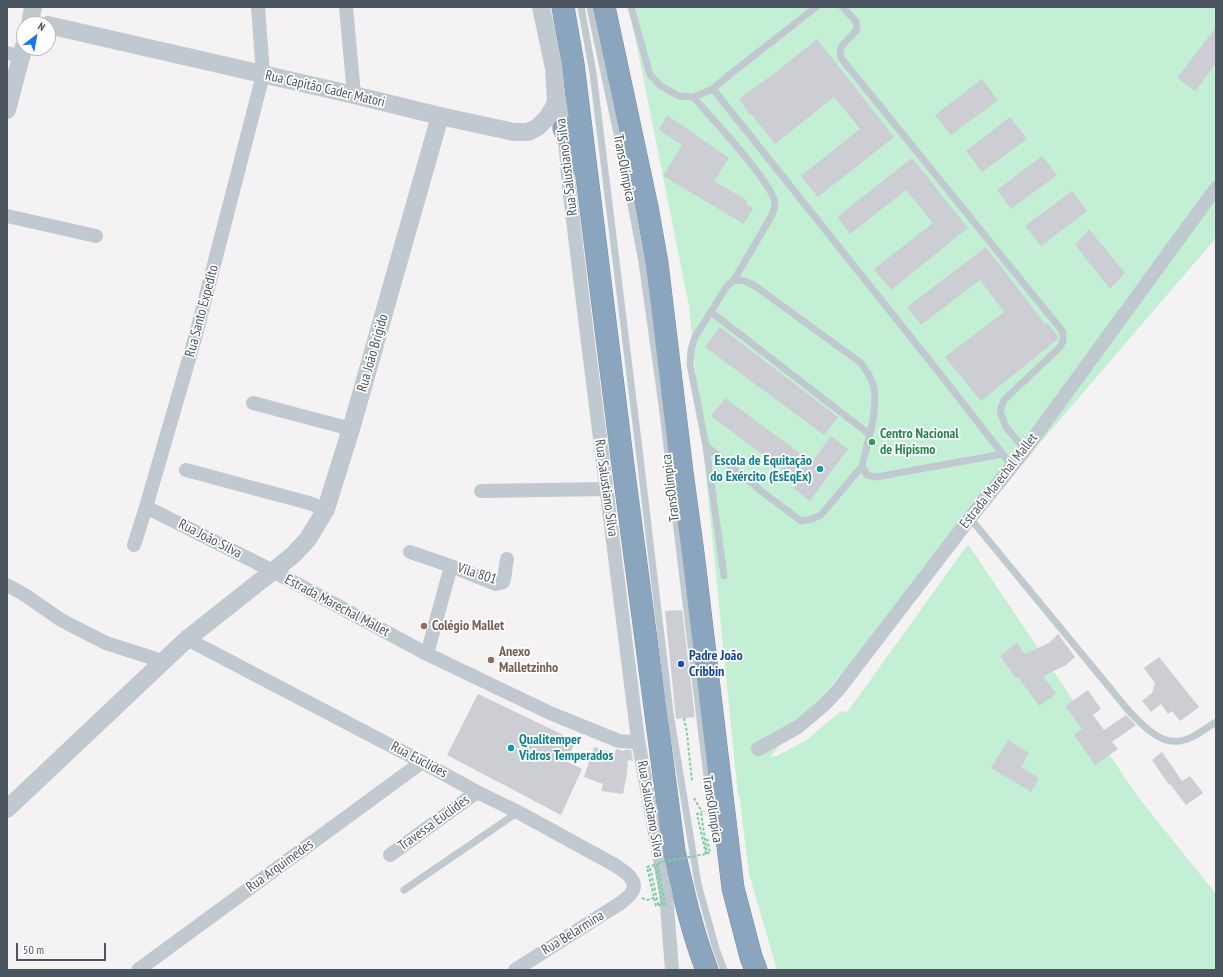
<!DOCTYPE html>
<meta charset="utf-8">
<style>
body{margin:0}
#map{position:relative;width:1223px;height:977px;overflow:hidden;background:#f4f2f2;font-family:"PT Sans Narrow",sans-serif}
canvas{display:block}
.frame{position:absolute;inset:0;border:8px solid #4a555f;pointer-events:none}
.north{position:absolute;left:16px;top:16px;width:40px;height:40px;box-sizing:border-box;background:#fff;border:1px solid #b7bbbf;border-radius:50%;rotate:31deg;font-size:11px;font-weight:700;line-height:16px;text-align:center;color:#4a555f}
.north::after{content:'';display:block;margin:auto;width:14px;height:18px;background:#1d74e3;clip-path:polygon(50% 0,100% 100%,50% 72%,0 100%)}
.scale{position:absolute;left:16px;top:943px;width:90px;height:18px;box-sizing:border-box;border:2px solid #4a555f;border-top:0;padding-left:5px;font-size:12px;line-height:14px;white-space:nowrap;color:#4a555f;-webkit-text-stroke:3px #fff;paint-order:stroke}
</style>
<div id="map">
<canvas width="1223" height="977"></canvas>
<div class="frame"></div>
<div class="north">N</div>
<div class="scale">50 m</div>
</div>
<script>
const context = document.querySelector('canvas').getContext('2d');
context.lineJoin = 'round';
function fillPath(path, color) { context.fillStyle = color; context.fill(path, 'evenodd'); }
function strokePath(path, color, width, dash) { context.strokeStyle = color; context.lineWidth = width; context.lineCap = dash ? 'butt' : 'round'; context.setLineDash(dash || []); context.stroke(path); }
function write(font, color, halo, rows, align = 'center') {
  context.font = font + ' "PT Sans Narrow",sans-serif'; context.lineWidth = 3.5; context.setLineDash([]); context.textBaseline = 'middle'; context.strokeStyle = halo; context.fillStyle = color; for (const [text, x, y, turn = 0] of rows) {
    context.save(); context.translate(x, y); context.rotate((+turn || 0) * Math.PI / 180); context.textAlign = isNaN(turn) ? turn : align; if (halo) context.strokeText(text, 0, 0); context.fillText(text, 0, 0); context.restore();
  }
}
fillPath(new Path2D(`
 M 629,7 L 1216,7 L 1216,238 L 770,757 L 777,756 L 808,739 L 840,712 L 848,711 L 968,544 L 1138,797 L 1216,894 L 1216,970 L 777,970 L 749,874 L 739,794 L 738,795 L 689,306 Z`), '#c3f0d4');
fillPath(new Path2D(`
 M 1216,27 L 1216,64 L 1195,91 L 1177,78 Z
 M 817,39 L 894,137 L 818,197 L 801,176 L 860,129 L 834,97 L 775,144 L 751,114 L 750,115 L 739,99 L 776,72 Z
 M 982,79 L 998,100 L 951,135 L 935,115 Z
 M 667,115 L 729,158 L 714,181 L 748,201 L 746,204 L 753,208 L 744,224 L 663,176 L 682,145 L 659,130 Z
 M 1010,117 L 1027,139 L 982,172 L 966,151 Z
 M 1042,156 L 1057,175 L 1011,209 L 997,190 Z
 M 912,158 L 968,228 L 891,290 L 874,269 L 933,223 L 906,190 L 850,234 L 837,217 Z
 M 1072,191 L 1087,211 L 1041,246 L 1025,226 Z
 M 1089,229 L 1125,273 L 1110,289 L 1075,245 Z
 M 986,247 L 1045,324 L 1047,323 L 1058,336 L 1058,339 L 981,401 L 945,357 L 1004,312 L 980,280 L 921,325 L 907,307 Z
 M 720,327 L 838,417 L 824,435 L 705,347 Z
 M 725,398 L 812,462 L 831,436 L 848,449 L 810,501 L 793,488 L 798,481 L 711,416 Z
 M 682,610 L 695,717 L 676,719 L 665,611 Z
 M 1058,634 L 1075,657 L 1066,665 L 1043,676 L 1056,694 L 1039,706 L 1018,677 L 1016,678 L 1000,656 L 1017,643 L 1025,654 L 1049,643 Z
 M 1159,657 L 1199,707 L 1180,721 L 1172,711 L 1168,714 L 1161,704 L 1151,712 L 1142,701 L 1152,693 L 1155,683 L 1144,668 Z
 M 1088,690 L 1101,709 L 1093,715 L 1104,730 L 1126,715 L 1136,725 L 1112,742 L 1118,749 L 1095,765 L 1074,735 L 1082,729 L 1065,706 Z
 M 478,694 L 576,741 L 566,761 L 582,769 L 561,815 L 447,755 Z
 M 1008,740 L 1029,753 L 1021,767 L 1039,778 L 1031,792 L 991,768 Z
 M 594,747 L 615,753 L 616,749 L 624,751 L 624,750 L 631,750 L 633,761 L 628,760 L 627,773 L 623,794 L 601,791 L 603,784 L 584,777 Z
 M 1162,752 L 1182,781 L 1190,776 L 1203,793 L 1186,805 L 1170,784 L 1169,785 L 1152,760 Z`), '#ccced4');
const motorway = new Path2D(`
 M 563,7 L 573,64 L 622,458 L 674,851 C 683,891 692,932 707,970
 M 604,7 L 647,207 L 657,263 L 682,472 L 693,553 L 733,888 L 751,957 L 756,970
 M 564,128 L 570,140 L 574,163`);
strokePath(motorway, '#7690ab', 23);
strokePath(new Path2D(`
 M 684,718 L 687,733 L 692,782
 M 694,798 L 702,812
 M 706,854 L 697,814 L 701,813 L 707,853 L 710,853 L 707,838
 M 642,898 L 647,900 L 654,898`), '#7bcea4', 2, [3, 2]);
strokePath(new Path2D(`
 M 581,7 L 593,73 L 639,449 L 670,713 L 698,884 L 716,949 L 724,970
 M 590,7 L 623,162 L 642,262 L 662,405 L 709,793 L 716,833
 M 631,7 L 650,75 L 661,86 L 679,96 L 693,97 L 713,89 L 728,76 L 816,7
 M 842,7 L 856,21 L 857,29 C 850,40 837,44 841,58 L 1063,332 L 1063,341 L 1060,347 L 1004,400 L 1000,411 L 1006,427 L 1025,450
 M 713,89 L 941,375 L 1012,466
 M 693,97 C 709,115 773,183 775,203 C 775,207 773,212 772,215 L 734,280
 M 711,312 L 869,434
 M 706,446 L 765,494 L 801,521 L 812,519 L 821,515 L 862,466
 M 970,518 L 1128,710 C 1145,728 1165,751 1192,737 C 1200,733 1208,727 1216,722
 M 724,576 L 706,446 L 690,364 L 691,350 L 695,337 L 727,286 L 734,280 L 745,281 L 755,286 L 861,363 C 864,368 869,374 871,379 C 882,401 867,443 862,466 L 867,475 L 876,477 L 1003,454
 M 404,890 L 518,812`), '#c0c9d0', 7);
strokePath(new Path2D(`
 M 346,7 L 354,95
 M 7,53 L 21,56
 M 558,94 L 564,128 L 569,187 L 587,335 L 638,740 L 666,893 L 672,970
 M 7,216 L 96,236
 M 253,403 L 351,429
 M 186,470 L 309,503 L 326,509
 M 481,491 L 606,489
 M 146,507 L 273,571 L 427,654 L 550,713 L 619,741 L 634,742 L 638,740
 M 134,545 L 146,507 L 195,338 L 263,75 L 258,7
 M 410,552 L 451,566 L 427,654
 M 451,566 L 496,584 L 501,583 L 503,582 L 504,579 L 507,559
 M 7,585 L 25,595 L 61,620 L 106,643 L 162,661
 M 187,639 L 422,762 L 477,792 L 518,812 L 613,864 C 621,869 638,879 633,890 C 631,895 626,898 622,902 L 515,970
 M 758,749 L 798,727 L 824,705 L 839,689 L 970,518 L 1025,450 L 1216,188
 M 390,855 L 477,792
 M 138,970 L 422,762`), '#c0c9d0', 14);
strokePath(new Path2D(`
 M 30,24 L 33,7
 M 48,25 L 354,95 L 440,116 L 514,132 L 528,132 L 538,127 L 547,118 L 554,107 L 556,100 L 554,68 L 541,7
 M 7,110 L 24,46
 M 7,809 L 187,639 L 273,571 L 293,555 L 308,539 L 326,509 L 351,429 L 440,116`), '#c0c9d0', 18);
strokePath(motorway, '#8ba5bf', 22);
strokePath(new Path2D(`
 M 650,868 L 658,904 L 662,903 L 655,865 L 647,867 L 656,906 L 665,904 L 657,863 L 706,854`), '#7bcea4', 2, [3, 2]);
for (const [x, y, r, color] of [
 [872,442,4,"#2e9e5b"],
 [820,469,4,"#0f9aa8"],
 [424,626,4,"#8d6e63"],
 [491,660,4,"#8d6e63"],
 [681,664,4,"#1a4fb4"],
 [511,748,4,"#0f9aa8"]
]) { const dot = new Path2D(); dot.arc(x, y, r, 0, 2 * Math.PI); context.fillStyle = color; context.fill(dot); strokePath(dot, '#fff', 1.5); }
write('14px', '#4a555f', '#fff', [
 ["Rua Capitão Cader Matori",325,89,13],
 ["Rua Salustiano Silva",567,167,-97],
 ["TransOlímpica",624,168,79],
 ["Rua Santo Expedito",202,311,-75],
 ["Rua João Brígido",373,353,-74],
 ["Estrada Marechal Mallet",999,481,-52],
 ["Rua Salustiano Silva",606,488,82],
 ["TransOlímpica",671,488,-97],
 ["Rua João Silva",210,539,27],
 ["Vila 801",477,574,18],
 ["Estrada Marechal Mallet",337,606,28],
 ["Rua Euclides",419,760,28],
 ["Rua Salustiano Silva",650,809,80],
 ["TransOlímpica",712,809,81],
 ["Travessa Euclides",434,823,-36],
 ["Rua Arquimedes",280,866,-36],
 ["Rua Belarmina",573,933,-32]
]);
write('bold 14px', '#27864d', '#fff', [
 ["Centro Nacional",880,434],
 ["de Hipismo",880,450]
], 'left');
write('bold 14px', '#0d838f', '#fff', [
 ["Escola de Equitação",812,461],
 ["do Exército (EsEqEx)",812,477],
 ["Qualitemper",519,740,"left"],
 ["Vidros Temperados",519,756,"left"]
], 'right');
write('bold 14px', '#785e54', '#fff', [
 ["Colégio Mallet",432,626],
 ["Anexo",499,652],
 ["Malletzinho",499,668]
], 'left');
write('bold 14px', '#164399', '#fff', [
 ["Padre João",689,656],
 ["Cribbin",689,672]
], 'left');
</script>
